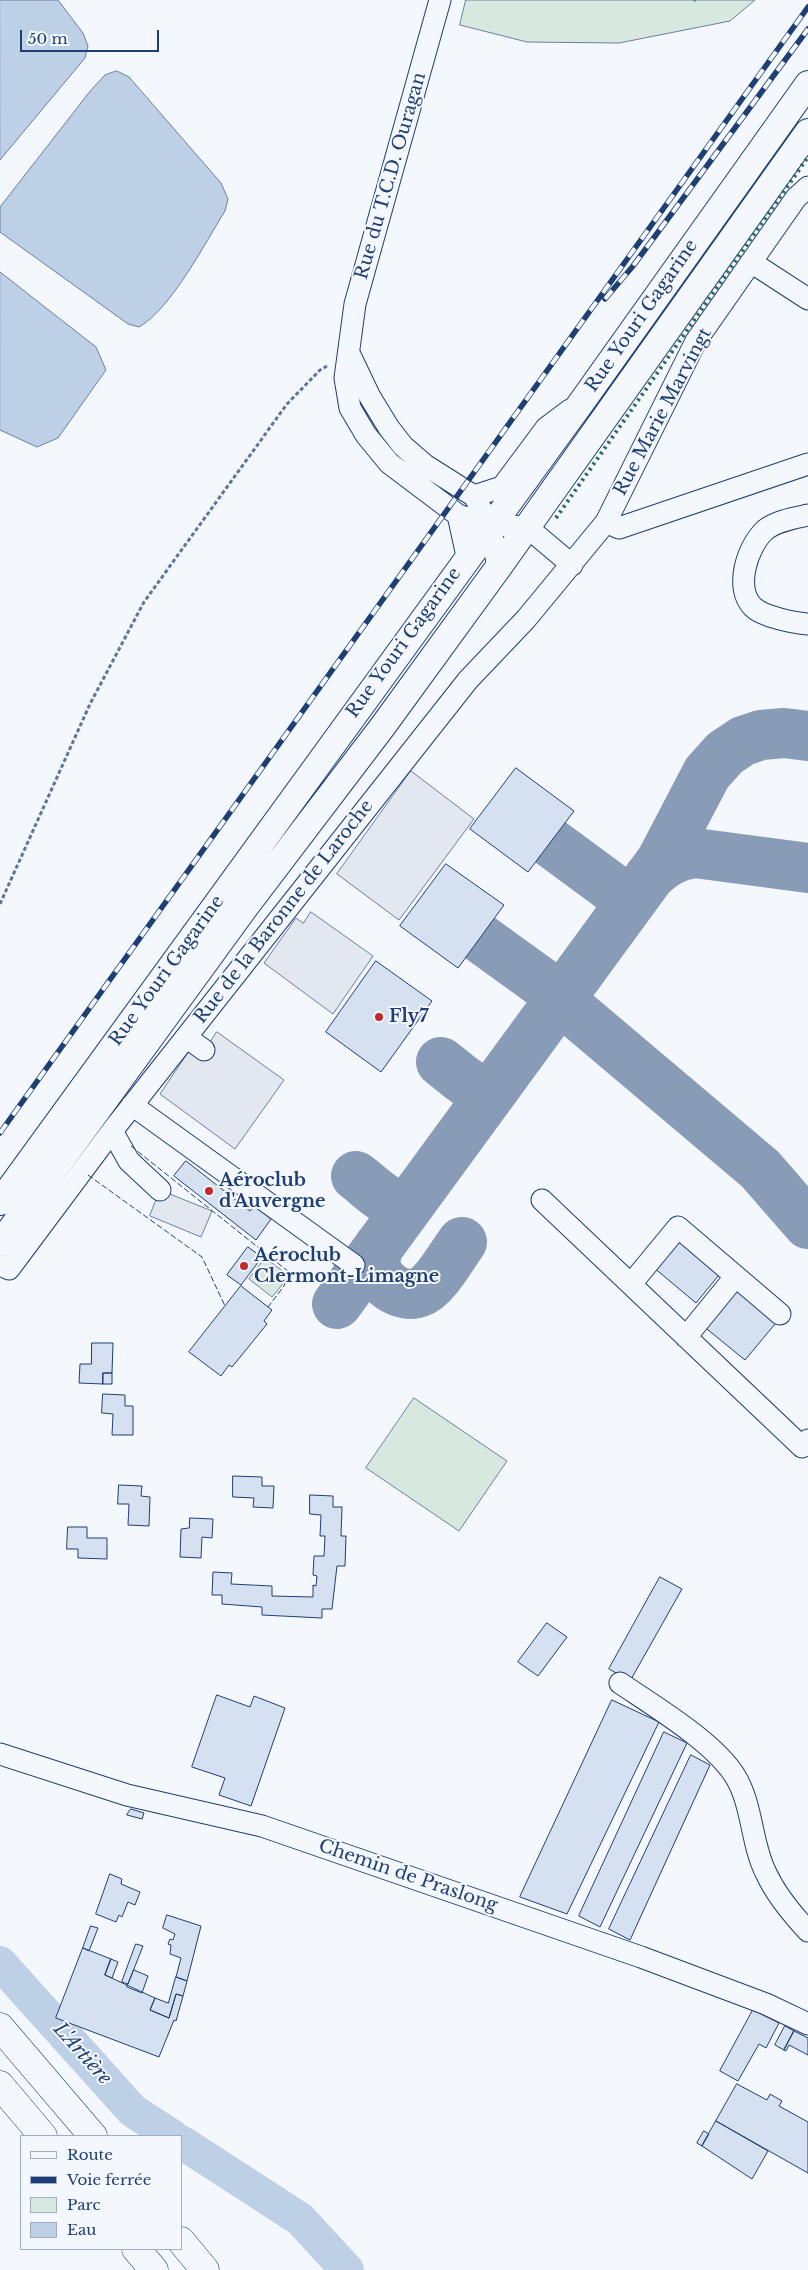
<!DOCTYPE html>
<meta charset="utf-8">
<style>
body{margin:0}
#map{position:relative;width:808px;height:2270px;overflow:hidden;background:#f4f7fb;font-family:"Libre Baskerville",serif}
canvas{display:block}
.legend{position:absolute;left:20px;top:2135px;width:162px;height:115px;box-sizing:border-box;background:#f4f7fb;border:1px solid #9eadc5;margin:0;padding:6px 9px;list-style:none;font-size:15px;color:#1d3f73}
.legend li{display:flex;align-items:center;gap:10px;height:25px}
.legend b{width:25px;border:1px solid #9eadc5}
.scale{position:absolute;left:20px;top:30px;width:139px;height:22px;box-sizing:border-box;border:2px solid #1d3f73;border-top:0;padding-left:6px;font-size:15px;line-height:18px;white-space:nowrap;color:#1d3f73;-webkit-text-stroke:4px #f4f7fb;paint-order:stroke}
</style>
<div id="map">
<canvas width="808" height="2270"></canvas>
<ul class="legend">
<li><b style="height:6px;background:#f4f7fb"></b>Route</li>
<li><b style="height:6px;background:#1d3f73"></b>Voie ferrée</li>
<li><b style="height:14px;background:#d7e8df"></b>Parc</li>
<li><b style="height:14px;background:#bed0e5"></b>Eau</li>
</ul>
<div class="scale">50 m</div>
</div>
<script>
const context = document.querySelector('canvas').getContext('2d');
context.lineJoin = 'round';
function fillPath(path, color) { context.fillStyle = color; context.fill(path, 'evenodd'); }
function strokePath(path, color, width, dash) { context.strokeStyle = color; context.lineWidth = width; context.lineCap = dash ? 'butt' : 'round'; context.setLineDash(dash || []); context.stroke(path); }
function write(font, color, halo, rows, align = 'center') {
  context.font = font + ' "Libre Baskerville",serif'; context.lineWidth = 4; context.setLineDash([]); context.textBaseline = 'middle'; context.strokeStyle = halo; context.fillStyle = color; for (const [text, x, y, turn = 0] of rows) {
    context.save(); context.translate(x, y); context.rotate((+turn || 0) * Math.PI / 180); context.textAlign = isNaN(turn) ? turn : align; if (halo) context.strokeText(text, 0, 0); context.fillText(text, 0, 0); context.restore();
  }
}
const green = new Path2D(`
 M 466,0 L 755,0 L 730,21 L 619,43 L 527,42 L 460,25 Z
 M 265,1258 L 284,1272 L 282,1285 L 272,1297 L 249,1279 Z
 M 414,1398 L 507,1461 L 459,1531 L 366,1468 Z`);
fillPath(green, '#d7e8df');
strokePath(green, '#687fa3', 1);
const parking = new Path2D(`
 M 411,771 L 474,819 L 399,920 L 337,874 Z
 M 311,912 L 373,956 L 333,1014 L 264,963 L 296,918 L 303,923 Z
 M 217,1032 L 284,1080 L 235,1149 L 160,1094 L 191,1048 L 201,1055 Z
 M 160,1190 L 212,1211 L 201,1237 L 150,1216 Z`);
fillPath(parking, '#e3e8f0');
strokePath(parking, '#687fa3', 1);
const water = new Path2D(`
 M 0,0 L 58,0 L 83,33 L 88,46 L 85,58 L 0,160 Z
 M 117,71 L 129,77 L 221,183 L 228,199 L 225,211 C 205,243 171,309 139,327 L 128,324 L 0,232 L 0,207 L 91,90 L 105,75 Z
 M 0,272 L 96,347 L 106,370 L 58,438 L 37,447 L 0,430 Z`);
fillPath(water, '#bed0e5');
strokePath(water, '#687fa3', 1);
strokePath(new Path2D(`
 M 0,1963 L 133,2111 L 172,2136
 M 181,2142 L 300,2219 L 347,2270`), '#bed0e5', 34);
strokePath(new Path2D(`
 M 550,842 L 622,895 L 625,903 L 624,912
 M 649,877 C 663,863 675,856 695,853 L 808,868
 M 480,938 L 552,990 L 561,992 L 570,985
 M 570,985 L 567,999 L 572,1010 L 760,1169 L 808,1224
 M 441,1062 C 455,1072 478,1098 496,1087
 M 356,1176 C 370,1186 394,1213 411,1203
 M 379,1246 C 378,1251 375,1257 375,1261 C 376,1282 401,1300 420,1292 C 435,1287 452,1255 462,1242
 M 337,1304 L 661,861 L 707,773 L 725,753 L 743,741 L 761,735 L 784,733 L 808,736`), '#889bb7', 50);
const building = new Path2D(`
 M 516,768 L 574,811 L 528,872 L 470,829 Z
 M 446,864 L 504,905 L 458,968 L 400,926 Z
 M 376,961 L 432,1001 L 381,1072 L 326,1032 Z
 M 186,1161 L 250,1211 L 254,1206 L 271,1219 L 256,1240 L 174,1176 Z
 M 680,1234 L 723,1270 L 696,1303 L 653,1267 Z
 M 248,1247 L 262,1257 L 241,1285 L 227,1275 Z
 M 738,1282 L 780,1318 L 745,1360 L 702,1325 Z
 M 241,1286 L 272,1310 L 264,1321 L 267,1324 L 232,1367 L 229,1365 L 221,1376 L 189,1352 Z
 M 92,1343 L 113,1343 L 112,1373 L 103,1373 L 103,1384 L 79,1383 L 80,1364 L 91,1364 Z
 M 103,1373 L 112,1373 L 112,1384 L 103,1384 Z
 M 103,1394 L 125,1395 L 125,1406 L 133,1406 L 133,1435 L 112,1435 L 113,1414 L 102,1413 Z
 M 233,1476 L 262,1477 L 262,1486 L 274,1486 L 273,1508 L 253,1507 L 254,1498 L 233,1497 Z
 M 119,1485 L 142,1486 L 141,1496 L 150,1497 L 149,1526 L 128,1525 L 129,1504 L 118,1504 Z
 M 310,1495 L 333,1496 L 333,1507 L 342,1507 L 341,1536 L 346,1536 L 345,1566 L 337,1566 L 332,1609 L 322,1609 L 322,1618 L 262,1615 L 262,1607 L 222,1604 L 222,1595 L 212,1595 L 213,1572 L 232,1573 L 231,1584 L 272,1586 L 272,1596 L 313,1597 L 313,1585 L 316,1586 L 317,1576 L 313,1575 L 314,1556 L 324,1556 L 325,1536 L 320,1536 L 321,1515 L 310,1514 Z
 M 190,1518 L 213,1519 L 212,1538 L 202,1537 L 201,1558 L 180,1557 L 181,1529 L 189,1528 Z
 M 68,1527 L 87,1527 L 87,1538 L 107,1538 L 107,1559 L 78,1558 L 78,1549 L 67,1549 Z
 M 660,1577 L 682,1589 L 630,1681 L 609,1669 Z
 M 547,1623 L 567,1637 L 538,1676 L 518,1662 Z
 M 217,1695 L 250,1707 L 254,1696 L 285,1708 L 251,1806 L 219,1795 L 225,1778 L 192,1767 Z
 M 612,1700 L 659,1722 L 567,1914 L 520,1897 Z
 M 664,1732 L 687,1743 L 600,1927 L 579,1916 Z
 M 691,1755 L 710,1765 L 630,1940 L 609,1929 Z
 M 131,1809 L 144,1813 L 142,1819 L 127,1815 Z
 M 110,1874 L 122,1879 L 121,1884 L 140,1892 L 135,1905 L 128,1902 L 122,1917 L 119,1915 L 116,1922 L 96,1914 Z
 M 167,1915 L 201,1926 L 187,1981 L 176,1977 L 181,1958 L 170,1954 L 171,1945 L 168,1944 L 170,1939 L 173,1940 L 175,1934 L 163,1928 Z
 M 91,1926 L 98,1928 L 89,1951 L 83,1948 Z
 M 136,1944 L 143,1946 L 128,1984 L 122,1982 Z
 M 83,1948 L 111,1959 L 105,1975 L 155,1998 L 150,2010 L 169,2018 L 176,1994 L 183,1996 L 176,2021 L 174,2020 L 159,2057 L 56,2018 Z
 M 111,1959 L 118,1962 L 112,1978 L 105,1975 Z
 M 134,1970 L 148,1976 L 142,1993 L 127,1987 Z
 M 176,1977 L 187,1981 L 183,1996 L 176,1994 L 169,2018 L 150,2010 L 155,1998 L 168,2003 Z
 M 753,2010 L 779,2023 L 766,2048 L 759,2044 L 738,2081 L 720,2071 Z
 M 785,2026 L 794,2031 L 784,2050 L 775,2045 Z
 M 794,2031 L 808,2038 L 808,2055 L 789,2045 L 786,2051 L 784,2050 Z
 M 737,2084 L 767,2100 L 770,2094 L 782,2101 L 779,2106 L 808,2122 L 808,2173 L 716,2121 Z
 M 716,2121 L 768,2151 L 752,2179 L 702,2146 Z
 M 704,2131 L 709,2134 L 702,2146 L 697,2143 Z`);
fillPath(building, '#d5e0f0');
strokePath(building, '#1d3f73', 1);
const minor = new Path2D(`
 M 440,0 L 355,304 L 345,378 L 350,408 L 366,435 L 389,463 L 458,515 L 490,525 L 527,527 L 572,565
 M 751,262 L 808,299
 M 349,353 L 370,397 L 389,428 L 403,446 L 425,465 L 474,496 L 490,525 L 498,568
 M 474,496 L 502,487 L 546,428 L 570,410
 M 458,515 L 467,556
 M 808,515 C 794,518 776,521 765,530 C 747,547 734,588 753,607 C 763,617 795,623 808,624
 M 606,522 L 619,528 L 808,464
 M 186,1037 L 204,1050
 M 132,1105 L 354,1265
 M 112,1131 L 129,1161 L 160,1190
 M 542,1200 L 802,1447 L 808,1440
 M 0,1265 L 9,1269 L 112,1131 L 468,680 L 526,619 L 606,522 L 696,341 L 796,198 L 808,187
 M 631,1284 L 678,1227 L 780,1314
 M 686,1337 L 735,1277
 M 620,1683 C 654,1706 714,1742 735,1776 C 753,1805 751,1844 766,1873 C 776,1895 792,1914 808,1931
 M 0,1754 L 127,1795 L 262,1826 L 641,1957 L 766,2004 L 808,2024`);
const major = new Path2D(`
 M 0,1202 L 581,403 L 808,84
 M 0,1244 L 246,906 L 383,726 L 498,568 L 808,132`);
const highway = new Path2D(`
 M 0,2027 L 93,2136
 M 0,2085 L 43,2136
 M 181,2241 L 205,2270
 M 136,2249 L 154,2270`);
strokePath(minor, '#1d3f73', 23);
strokePath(major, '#1d3f73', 28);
strokePath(highway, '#1d3f73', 29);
strokePath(new Path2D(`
 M 694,1 L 695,0
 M 0,904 L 90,704 L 144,602 L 287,404 L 320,370 L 327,366`), '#5e769c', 3, [4, 2.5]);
strokePath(minor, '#f4f7fb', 21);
strokePath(major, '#f4f7fb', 26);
strokePath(highway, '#f4f7fb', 28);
const rail = new Path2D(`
 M 605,299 L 633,266 L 808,29
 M 0,1133 L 808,7`);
strokePath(rail, '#1d3f73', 5.5);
strokePath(rail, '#f4f7fb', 4, [11]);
strokePath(new Path2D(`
 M 556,518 L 808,157`), '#2c6c60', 4, [2.5, 4]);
strokePath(new Path2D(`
 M 131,1146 L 289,1272 L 284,1286 L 268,1307
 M 88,1175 L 202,1257 L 225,1306`), '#1d3f73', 1, [6, 2.5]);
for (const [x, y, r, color] of [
 [379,1017,5,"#c62828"],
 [209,1191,5,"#c62828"],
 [244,1266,5,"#c62828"]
]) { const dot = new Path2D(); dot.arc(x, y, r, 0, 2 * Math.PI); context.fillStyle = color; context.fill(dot); strokePath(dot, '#f4f7fb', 2); }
write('18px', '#1d3f73', '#f4f7fb', [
 ["Rue du T.C.D. Ouragan",391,176,-74],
 ["Rue Youri Gagarine",642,316,-55],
 ["Rue Marie Marvingt",663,412,-62],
 ["Rue Youri Gagarine",404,643,-54],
 ["Rue de la Baronne de Laroche",284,912,-52],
 ["Rue Youri Gagarine",167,971,-54],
 ["Chemin de Praslong",408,1876,19]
]);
write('bold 18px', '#1d3f73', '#f4f7fb', [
 ["Fly7",389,1017],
 ["Aéroclub",219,1181],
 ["d'Auvergne",219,1202],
 ["Aéroclub",254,1256],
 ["Clermont-Limagne",254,1277]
], 'left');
write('italic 19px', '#1d3f73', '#f4f7fb', [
 ["L'Artière",82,2054,48]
]);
</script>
